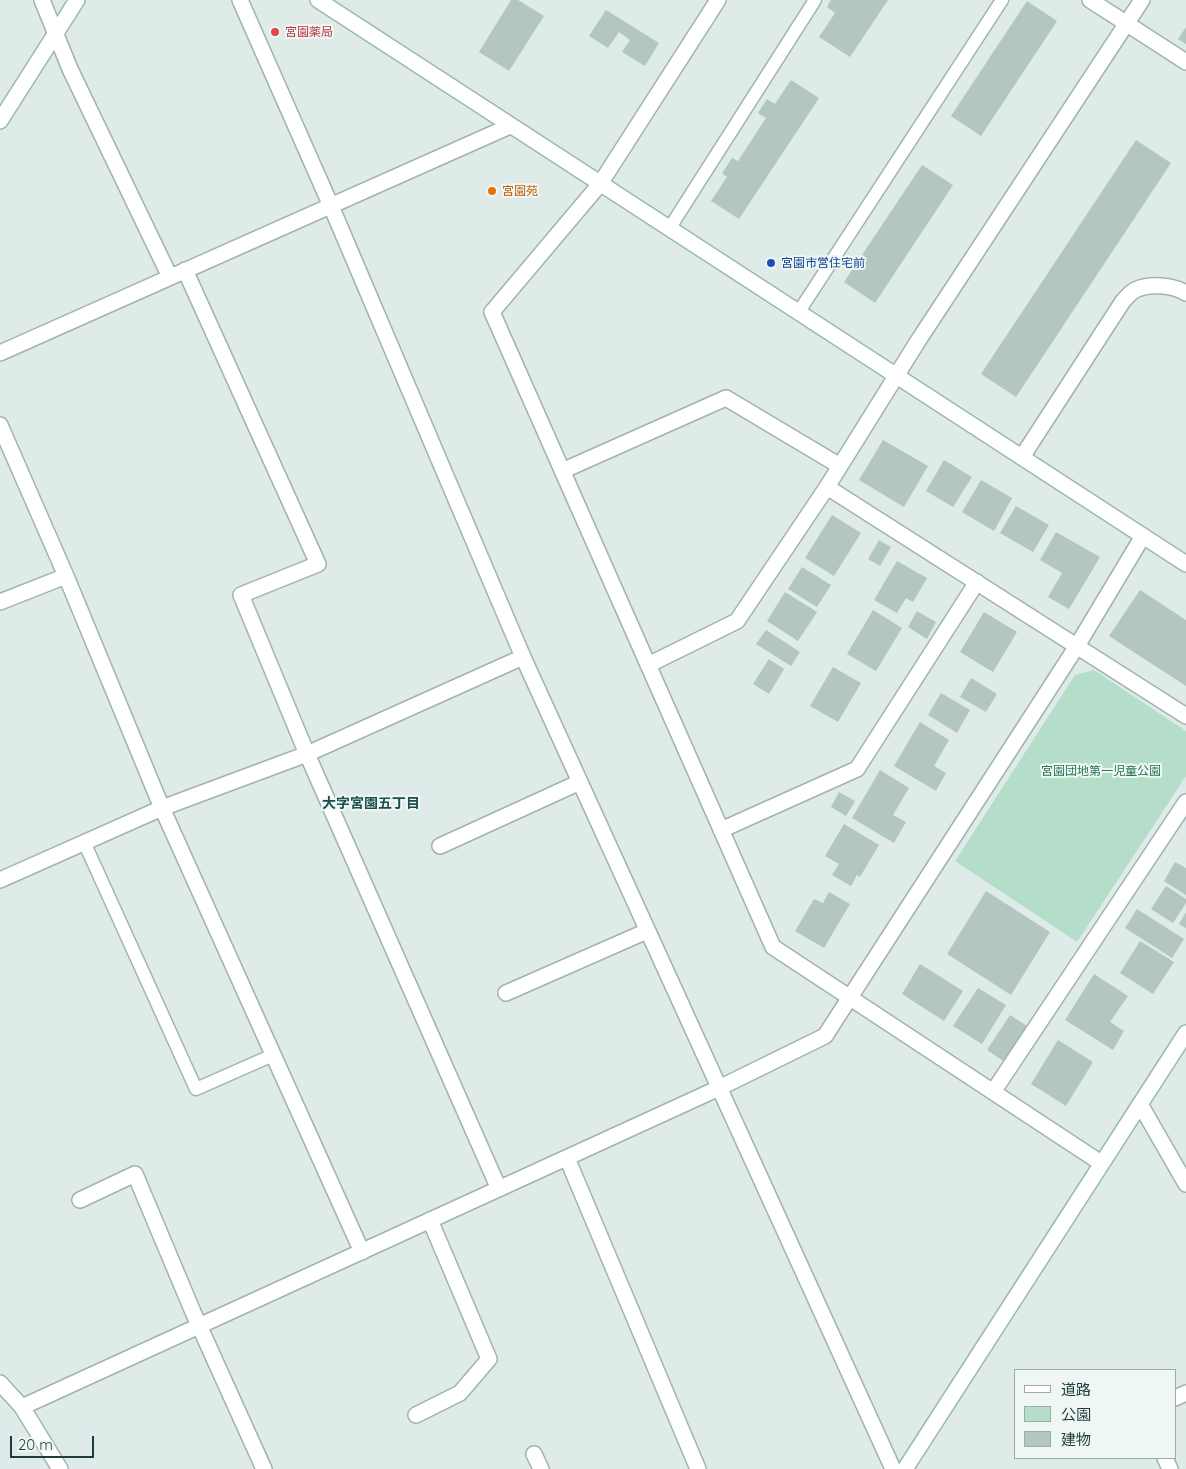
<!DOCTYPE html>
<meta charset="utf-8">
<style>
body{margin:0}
#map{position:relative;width:1186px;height:1469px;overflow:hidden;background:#deebe8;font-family:Quicksand,"Noto Sans JP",sans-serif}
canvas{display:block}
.legend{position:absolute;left:1014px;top:1369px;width:162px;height:90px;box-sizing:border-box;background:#eff7f5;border:1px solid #9bacab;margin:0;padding:6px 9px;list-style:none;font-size:15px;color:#1e3c3b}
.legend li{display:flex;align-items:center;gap:10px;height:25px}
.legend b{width:25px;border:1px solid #9bacab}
.scale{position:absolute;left:10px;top:1436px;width:84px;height:22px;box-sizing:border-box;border:2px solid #1e3c3b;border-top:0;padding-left:6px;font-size:15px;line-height:18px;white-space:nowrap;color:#1e3c3b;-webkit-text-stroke:4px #eff7f5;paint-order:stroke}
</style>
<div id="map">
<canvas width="1186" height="1469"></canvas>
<ul class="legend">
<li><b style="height:6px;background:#fff"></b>道路</li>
<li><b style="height:14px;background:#b5deca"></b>公園</li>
<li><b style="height:14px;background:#b3c6c2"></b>建物</li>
</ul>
<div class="scale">20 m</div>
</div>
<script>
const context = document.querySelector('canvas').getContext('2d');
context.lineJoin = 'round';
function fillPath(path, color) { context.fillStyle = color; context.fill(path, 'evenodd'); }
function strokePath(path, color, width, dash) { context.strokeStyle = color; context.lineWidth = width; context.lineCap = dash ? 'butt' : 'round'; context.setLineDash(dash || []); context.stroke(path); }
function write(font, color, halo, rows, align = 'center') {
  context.font = font + ' Quicksand,"Noto Sans JP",sans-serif'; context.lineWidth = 4; context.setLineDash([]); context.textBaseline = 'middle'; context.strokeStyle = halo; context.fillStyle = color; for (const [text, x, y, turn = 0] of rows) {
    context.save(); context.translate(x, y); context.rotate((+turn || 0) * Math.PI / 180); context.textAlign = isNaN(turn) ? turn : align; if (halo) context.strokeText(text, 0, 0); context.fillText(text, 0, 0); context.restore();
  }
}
fillPath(new Path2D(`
 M 1094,670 L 1186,731 L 1186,776 L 1077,942 L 955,861 L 1075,675 Z`), '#b5deca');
fillPath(new Path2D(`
 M 511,0 L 518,0 L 544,16 L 509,71 L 479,52 Z
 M 831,0 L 888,0 L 850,57 L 819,37 L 835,13 L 827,7 Z
 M 1027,1 L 1057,21 L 981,136 L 951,116 Z
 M 606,10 L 659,43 L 645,66 L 622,52 L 630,40 L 619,32 L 608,48 L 589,36 Z
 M 1186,27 L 1186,44 L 1178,39 Z
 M 791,80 L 819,98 L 739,219 L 711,201 L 727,177 L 722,173 L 732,158 L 738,161 L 766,118 L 758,113 L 767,99 L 775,104 Z
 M 1136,140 L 1171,163 L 1016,397 L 981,374 Z
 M 922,165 L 953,185 L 875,303 L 844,282 Z
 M 883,440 L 928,466 L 904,507 L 859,480 Z
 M 944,460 L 972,477 L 953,507 L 926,491 Z
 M 981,480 L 1012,498 L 994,531 L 962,512 Z
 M 1016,506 L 1049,525 L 1033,552 L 1000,533 Z
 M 832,515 L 861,533 L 834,576 L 805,558 Z
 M 1056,532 L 1100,557 L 1069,609 L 1048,597 L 1062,573 L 1040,560 Z
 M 879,540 L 891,547 L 880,566 L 868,559 Z
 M 897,561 L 927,578 L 913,602 L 906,598 L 897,613 L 874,600 Z
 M 802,567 L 831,585 L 817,607 L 788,589 Z
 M 1140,590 L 1186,620 L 1186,686 L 1109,636 Z
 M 785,592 L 817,612 L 798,641 L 767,621 Z
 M 873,610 L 902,628 L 876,671 L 847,654 Z
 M 917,611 L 936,622 L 927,639 L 908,627 Z
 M 984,612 L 1017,632 L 993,672 L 960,652 Z
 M 766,630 L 800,652 L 791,666 L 756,644 Z
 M 769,659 L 784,669 L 769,694 L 753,684 Z
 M 833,667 L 861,683 L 838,722 L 810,706 Z
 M 971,678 L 997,694 L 986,712 L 960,697 Z
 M 941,693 L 970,710 L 957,733 L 928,715 Z
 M 920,722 L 949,740 L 934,766 L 946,773 L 936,791 L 894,766 Z
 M 880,770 L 909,788 L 893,815 L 906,822 L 894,843 L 852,818 Z
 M 839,792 L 855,801 L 846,816 L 831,807 Z
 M 844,824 L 879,845 L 860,877 L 857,875 L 851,886 L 832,875 L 839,864 L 825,856 Z
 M 1175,862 L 1186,868 L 1186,895 L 1164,881 Z
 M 1166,886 L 1186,899 L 1186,903 L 1173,923 L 1151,909 Z
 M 986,891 L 1050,932 L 1011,995 L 947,954 Z
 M 829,892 L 850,904 L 824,948 L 795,931 L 814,899 L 823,903 Z
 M 1137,909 L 1184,939 L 1172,958 L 1125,928 Z
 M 1186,912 L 1186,928 L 1179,924 Z
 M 1140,941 L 1174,962 L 1153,994 L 1120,973 Z
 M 920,964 L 963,991 L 944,1021 L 902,994 Z
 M 1094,974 L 1128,996 L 1110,1022 L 1124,1031 L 1113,1050 L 1065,1020 Z
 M 978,988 L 1006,1005 L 982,1044 L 953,1026 Z
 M 1010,1015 L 1027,1026 L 1005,1062 L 987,1050 Z
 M 1058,1040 L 1093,1062 L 1066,1106 L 1031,1084 Z`), '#b3c6c2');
const lane = new Path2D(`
 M 669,229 L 815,0
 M 798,313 L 1002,0
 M 84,842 L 196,1089 L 273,1055`);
const street = new Path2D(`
 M 42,0 L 70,69 L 170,277
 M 240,0 L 331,206 L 523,657 L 893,1469
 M 718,0 L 600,184 L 492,312 L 773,947 L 1101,1163
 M 1090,0 L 1186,62
 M 185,270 L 318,564 L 241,595 L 307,754 L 499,1189
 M 0,353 L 510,126
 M 0,425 L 66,576 L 162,808 L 362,1252
 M 1022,457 L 1123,301 C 1127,297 1131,292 1135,290 C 1149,283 1173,285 1186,293
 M 562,471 L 726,398 L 840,466
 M 827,487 L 1186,716
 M 0,602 L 66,576
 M 648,665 L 737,621 L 827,487 L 918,341 L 1142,0
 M 721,830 L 857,769 L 977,582
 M 440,846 L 580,782
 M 0,880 L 162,808 L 307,754 L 523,657
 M 506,993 L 647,931
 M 993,1092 L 1186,802
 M 1140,1104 L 1186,1184
 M 567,1158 L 698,1469
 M 80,1200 L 135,1174 L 193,1312 L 264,1469
 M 1175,1398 L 1186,1393
 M 22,1407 L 719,1088 L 825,1036 L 1077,646 L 1143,536
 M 416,1415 L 460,1393 L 489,1359 L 430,1220
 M 534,1454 L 541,1469
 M 1165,1458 L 1170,1469`);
const secondary = new Path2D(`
 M 318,0 L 1186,564
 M 0,121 L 77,0
 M 0,1383 L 22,1407 L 60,1469
 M 905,1469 L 1186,1033`);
strokePath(lane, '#a1b3b1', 15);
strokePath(street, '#a1b3b1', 18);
strokePath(secondary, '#9cb8b4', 18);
strokePath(lane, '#fff', 12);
strokePath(street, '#fff', 15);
strokePath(secondary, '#fff', 15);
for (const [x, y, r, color] of [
 [275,32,5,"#e0444e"],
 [492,191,5,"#e8710a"],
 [771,263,5,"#1a4fb4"]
]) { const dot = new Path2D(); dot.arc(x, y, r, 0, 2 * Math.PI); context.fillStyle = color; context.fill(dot); strokePath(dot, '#eff7f5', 2); }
write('12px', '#be3a42', '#eff7f5', [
 ["宮園薬局",285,32]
], 'left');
write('12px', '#c56008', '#eff7f5', [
 ["宮園苑",502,191]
], 'left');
write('12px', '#164399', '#eff7f5', [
 ["宮園市営住宅前",781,263]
], 'left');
write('12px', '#267558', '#eff7f5', [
 ["宮園団地第一児童公園",1101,771]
]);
write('bold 14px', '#194f4f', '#eff7f5', [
 ["大字宮園五丁目",371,804]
]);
</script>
